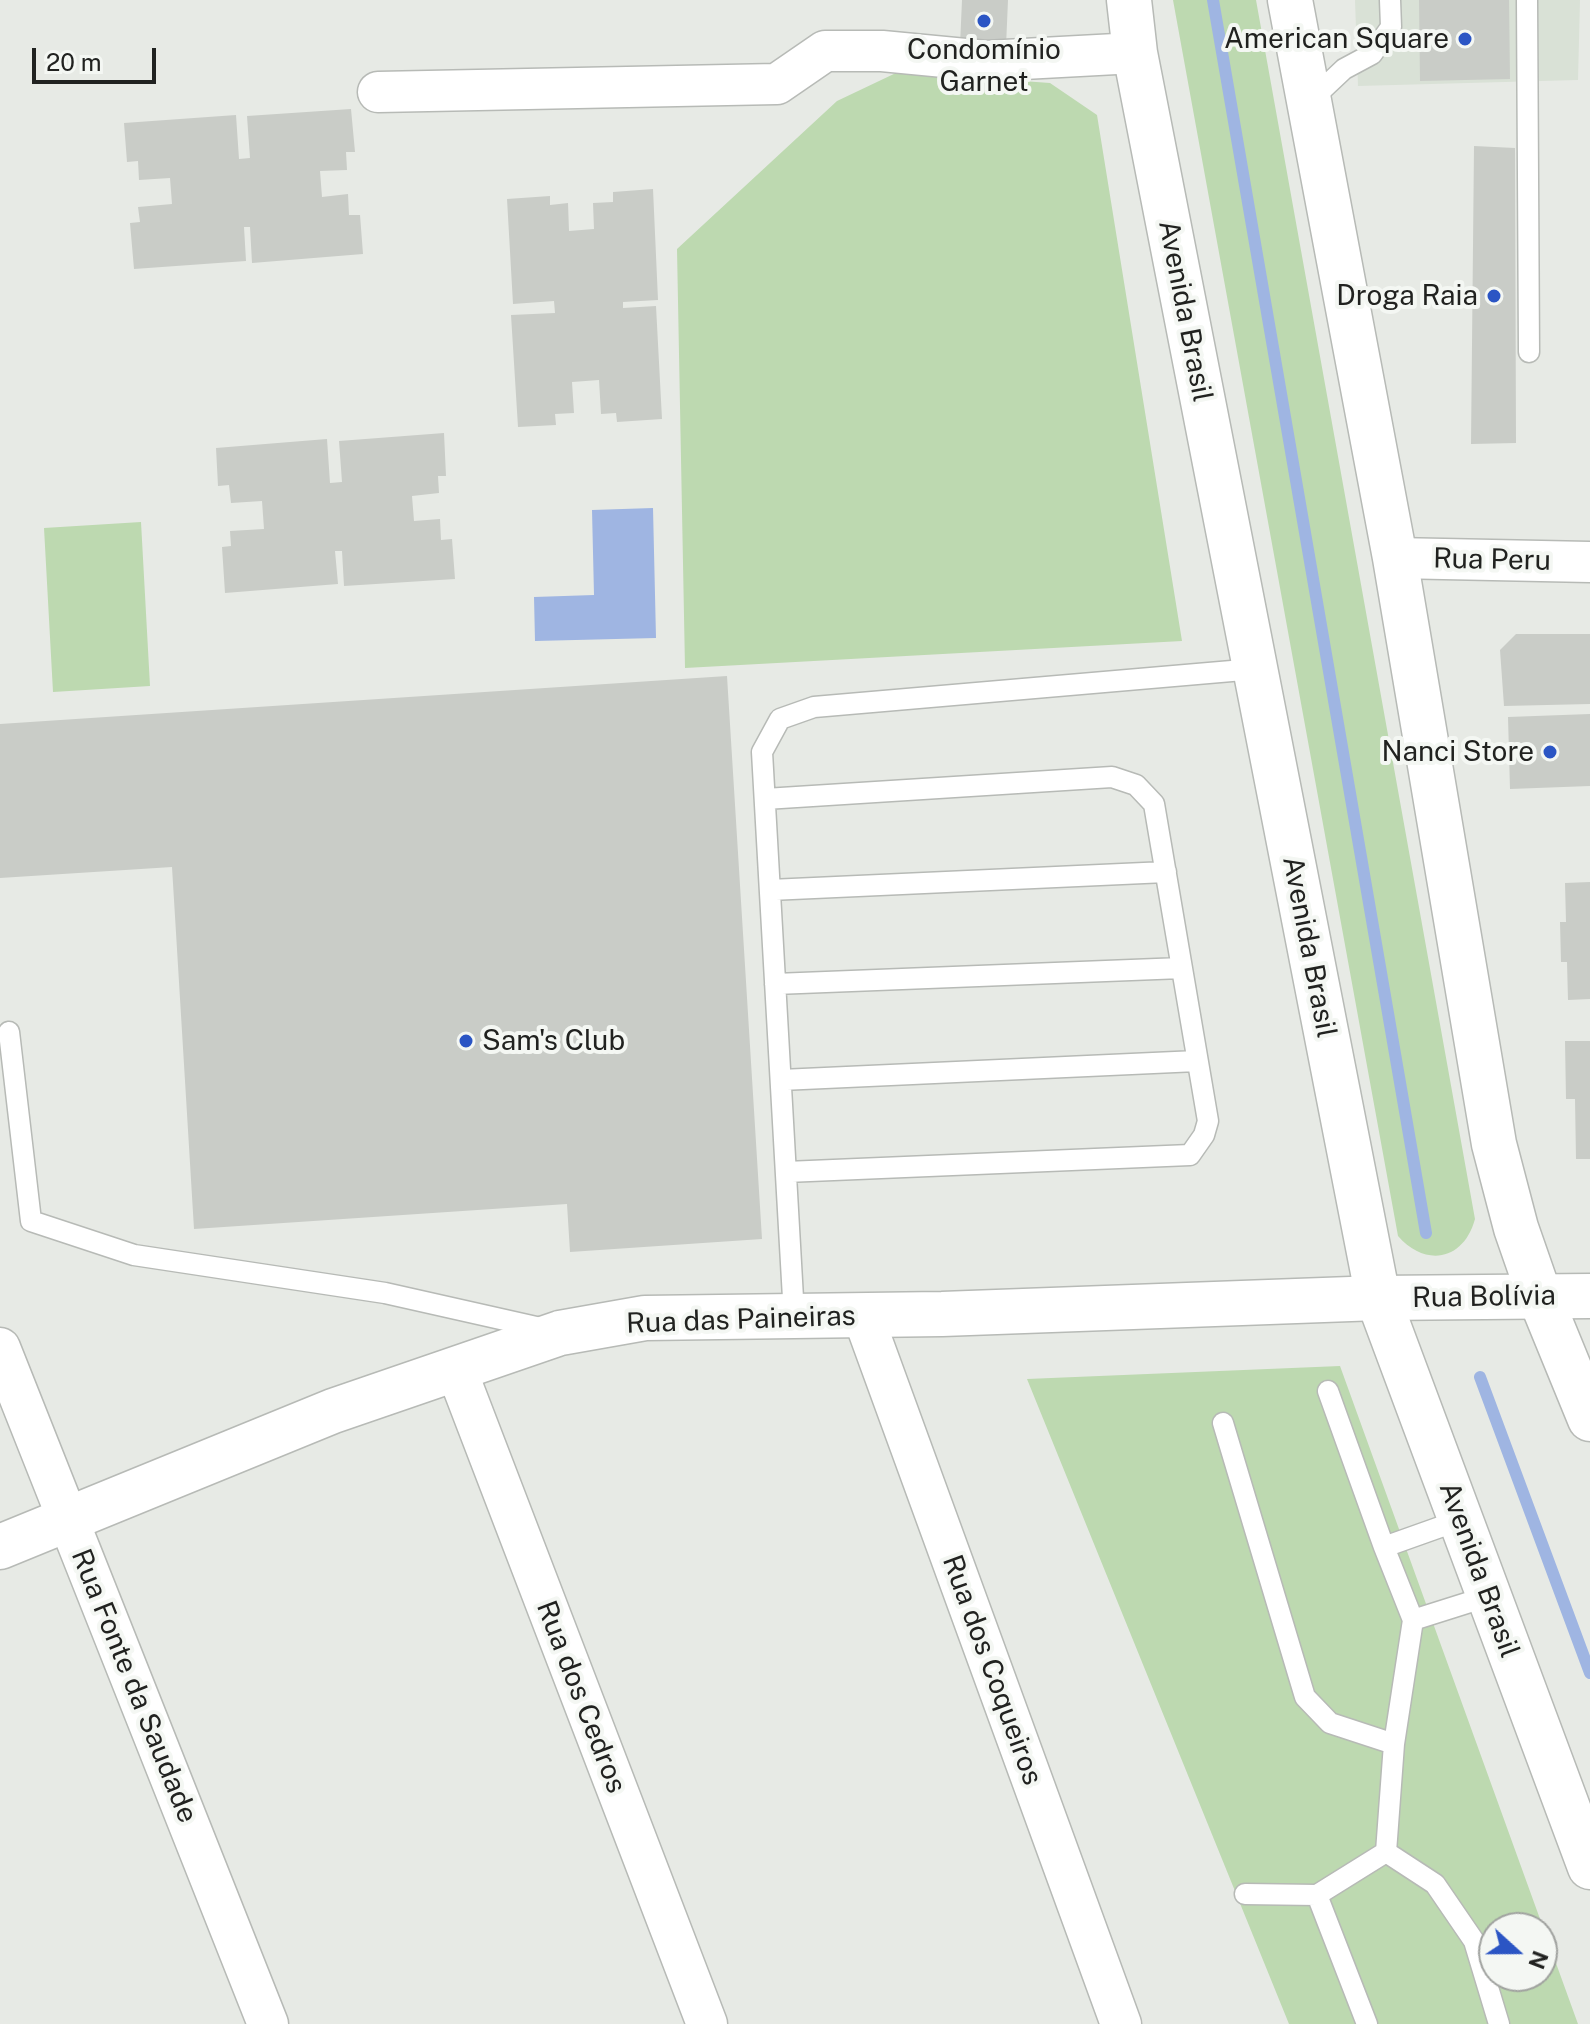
<!DOCTYPE html>
<meta charset="utf-8">
<style>
body{margin:0}
#map{position:relative;width:1590px;height:2024px;overflow:hidden;background:#e7eae5;font-family:"Public Sans",sans-serif}
canvas{display:block}
.north{position:absolute;left:1478px;top:1912px;width:80px;height:80px;box-sizing:border-box;background:#f4f7f3;border:2px solid #a0a29f;border-radius:50%;rotate:111deg;font-size:22px;font-weight:700;line-height:32px;text-align:center;color:#212220}
.north::after{content:'';display:block;margin:auto;width:28px;height:36px;background:#2b55c4;clip-path:polygon(50% 0,100% 100%,50% 72%,0 100%)}
.scale{position:absolute;left:32px;top:48px;width:124px;height:36px;box-sizing:border-box;border:4px solid #212220;border-top:0;padding-left:10px;font-size:24px;line-height:28px;white-space:nowrap;color:#212220;-webkit-text-stroke:6px #f4f7f3;paint-order:stroke}
</style>
<div id="map">
<canvas width="1590" height="2024"></canvas>
<div class="north">N</div>
<div class="scale">20 m</div>
</div>
<script>
const context = document.querySelector('canvas').getContext('2d');
context.lineJoin = 'round';
function fillPath(path, color) { context.fillStyle = color; context.fill(path, 'evenodd'); }
function strokePath(path, color, width, dash) { context.strokeStyle = color; context.lineWidth = width; context.lineCap = dash ? 'butt' : 'round'; context.setLineDash(dash || []); context.stroke(path); }
function write(font, color, halo, rows, align = 'center') {
  context.font = font + ' "Public Sans",sans-serif'; context.lineWidth = 8; context.setLineDash([]); context.textBaseline = 'middle'; context.strokeStyle = halo; context.fillStyle = color; for (const [text, x, y, turn = 0] of rows) {
    context.save(); context.translate(x, y); context.rotate((+turn || 0) * Math.PI / 180); context.textAlign = isNaN(turn) ? turn : align; if (halo) context.strokeText(text, 0, 0); context.fillText(text, 0, 0); context.restore();
  }
}
fillPath(new Path2D(`
 M 1355,0 L 1580,0 L 1578,80 L 1358,86 Z`), '#d9e1d6');
fillPath(new Path2D(`
 M 1173,0 L 1256,0 L 1475,1219 C 1464,1260 1426,1268 1398,1236 Z
 M 898,72 L 1050,83 L 1097,115 L 1182,641 L 685,668 L 677,249 L 837,101 Z
 M 141,522 L 150,686 L 53,692 L 44,528 Z
 M 1340,1366 L 1578,2024 L 1289,2024 L 1027,1379 ZM 1494,1928 L 1542,1928 L 1542,1976 L 1494,1976 Z`), '#bdd9b0');
fillPath(new Path2D(`
 M 653,508 L 656,638 L 535,641 L 534,597 L 594,595 L 592,510 Z`), '#9fb5e2');
strokePath(new Path2D(`
 M 1213,0 L 1426,1233
 M 1480,1377 L 1590,1673`), '#9fb5e2', 12);
fillPath(new Path2D(`
 M 962,0 L 1008,0 L 1004,93 L 958,91 Z
 M 1419,0 L 1509,0 L 1510,79 L 1420,81 Z
 M 351,109 L 355,152 L 346,152 L 347,170 L 320,171 L 322,197 L 348,194 L 349,215 L 360,215 L 363,254 L 252,263 L 250,227 L 244,227 L 246,261 L 134,269 L 130,223 L 140,222 L 138,207 L 172,204 L 170,178 L 139,180 L 138,161 L 127,162 L 124,123 L 236,115 L 239,159 L 250,158 L 247,116 Z
 M 1474,146 L 1515,148 L 1516,443 L 1471,444 Z
 M 653,189 L 658,300 L 623,302 L 623,308 L 656,306 L 662,419 L 617,422 L 616,413 L 601,414 L 599,380 L 572,382 L 574,413 L 555,414 L 556,425 L 518,427 L 511,315 L 555,313 L 554,301 L 513,304 L 507,199 L 550,196 L 550,205 L 568,203 L 569,231 L 594,229 L 593,203 L 613,202 L 613,192 Z
 M 444,433 L 446,476 L 438,476 L 439,493 L 412,496 L 414,521 L 440,519 L 441,540 L 452,539 L 455,579 L 344,586 L 342,551 L 335,551 L 338,584 L 225,593 L 222,547 L 231,546 L 230,531 L 264,529 L 262,501 L 231,503 L 229,485 L 218,486 L 216,448 L 327,439 L 330,483 L 342,482 L 339,441 Z
 M 1516,634 L 1590,634 L 1590,704 L 1504,706 L 1500,650 Z
 M 727,676 L 762,1239 L 570,1252 L 567,1204 L 194,1229 L 172,867 L 0,878 L 0,724 Z
 M 1590,714 L 1590,786 L 1510,789 L 1508,717 Z
 M 1590,882 L 1590,999 L 1568,1000 L 1567,962 L 1561,962 L 1560,922 L 1566,922 L 1565,883 Z
 M 1565,1041 L 1590,1041 L 1590,1159 L 1576,1159 L 1575,1099 L 1566,1099 Z`), '#c9ccc7');
const service = new Path2D(`
 M 1527,0 L 1529,352
 M 1309,102 L 1344,69 L 1372,54 L 1391,27 L 1390,0
 M 765,799 L 1112,777 L 1136,785 L 1154,804 L 1208,1121 L 1204,1135 L 1190,1155 L 786,1172
 M 770,890 L 1166,872
 M 775,984 L 1182,968
 M 9,1032 L 31,1221 L 134,1255 L 385,1293 L 545,1329
 M 781,1080 L 1197,1061
 M 794,1316 L 762,752 L 780,719 L 814,707 L 1255,669
 M 1328,1391 L 1384,1547 L 1413,1620
 M 1223,1423 L 1305,1697 L 1330,1723 L 1394,1744
 M 1384,1547 L 1460,1520
 M 1386,1852 L 1394,1744 L 1413,1620 L 1489,1596
 M 1386,1852 L 1435,1884 L 1474,1941 L 1499,2024
 M 1245,1894 L 1317,1895
 M 1367,2024 L 1317,1895 L 1386,1852`);
const minor = new Path2D(`
 M 378,92 L 777,84 L 825,51 L 882,51 L 986,61 L 1135,53
 M 1395,558 L 1590,562
 M 863,1316 L 1121,2024
 M 0,1348 L 268,2024
 M 456,1369 L 707,2024`);
const secondary = new Path2D(`
 M 0,1547 L 333,1411 L 560,1333 L 645,1318 L 942,1314 L 1378,1298 L 1590,1296`);
const primary = new Path2D(`
 M 1129,0 L 1135,53 L 1378,1298 L 1590,1867
 M 1290,0 L 1395,558 L 1494,1144 L 1516,1228 L 1540,1297 L 1590,1419`);
strokePath(service, '#b7bab6', 23);
strokePath(minor, '#b7bab6', 43);
strokePath(secondary, '#b7bab6', 47);
strokePath(primary, '#b7bab6', 47);
strokePath(service, '#fff', 20);
strokePath(minor, '#fff', 40);
strokePath(secondary, '#fff', 44);
strokePath(primary, '#fff', 44);
for (const [x, y, r, color] of [
 [984,21,8,"#2b55c4"],
 [1465,39,8,"#2b55c4"],
 [1494,296,8,"#2b55c4"],
 [1550,752,8,"#2b55c4"],
 [466,1041,8,"#2b55c4"]
]) { const dot = new Path2D(); dot.arc(x, y, r, 0, 2 * Math.PI); context.fillStyle = color; context.fill(dot); strokePath(dot, '#f4f7f3', 3); }
write('28px', '#212220', '#f4f7f3', [
 ["American Square",1449,39],
 ["Condomínio",984,50,"center"],
 ["Garnet",984,82,"center"],
 ["Droga Raia",1478,296],
 ["Nanci Store",1534,752],
 ["Sam's Club",482,1041,"left"]
], 'right');
write('28px', '#212220', '#f4f7f3', [
 ["Avenida Brasil",1185,311,79],
 ["Rua Peru",1492,560,1],
 ["Avenida Brasil",1309,947,79],
 ["Rua Bolívia",1484,1297,-1],
 ["Rua das Paineiras",741,1320,-2],
 ["Avenida Brasil",1479,1570,70],
 ["Rua dos Coqueiros",992,1670,70],
 ["Rua Fonte da Saudade",134,1686,68],
 ["Rua dos Cedros",581,1697,69]
]);
</script>
